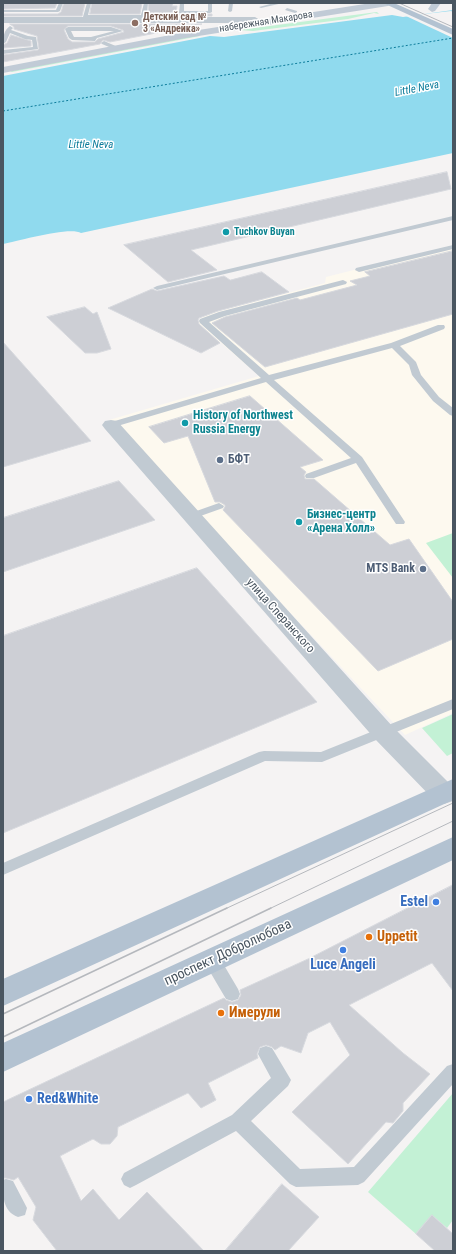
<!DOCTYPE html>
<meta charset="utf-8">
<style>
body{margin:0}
#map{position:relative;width:456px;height:1254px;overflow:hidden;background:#f5f3f3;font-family:"Roboto Condensed",sans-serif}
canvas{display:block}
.frame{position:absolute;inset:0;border:4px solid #4a5661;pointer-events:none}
</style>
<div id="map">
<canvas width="456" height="1254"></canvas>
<div class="frame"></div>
</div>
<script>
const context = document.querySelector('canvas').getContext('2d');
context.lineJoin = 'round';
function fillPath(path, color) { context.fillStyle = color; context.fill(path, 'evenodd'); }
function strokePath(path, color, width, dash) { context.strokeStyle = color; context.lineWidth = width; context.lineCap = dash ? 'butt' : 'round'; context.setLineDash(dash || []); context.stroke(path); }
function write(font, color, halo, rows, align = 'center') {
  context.font = font + ' "Roboto Condensed",sans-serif'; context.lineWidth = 3; context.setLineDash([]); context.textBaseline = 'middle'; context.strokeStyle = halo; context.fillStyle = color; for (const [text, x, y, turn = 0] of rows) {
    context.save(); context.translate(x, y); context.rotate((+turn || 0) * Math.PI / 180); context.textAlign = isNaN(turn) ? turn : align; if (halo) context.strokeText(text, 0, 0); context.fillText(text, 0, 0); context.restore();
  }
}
fillPath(new Path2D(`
 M 453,245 L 453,713 L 405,735 L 109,420 L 259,376 L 197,322 L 205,315 L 325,283 L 326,277 Z`), '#fdf9ef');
fillPath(new Path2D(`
 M 377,12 L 379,14 L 374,13 L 348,19 L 253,31 L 239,30 Z
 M 198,35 L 200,36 L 12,72 L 10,71 Z
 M 453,533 L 453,578 L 426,543 Z
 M 453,714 L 453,753 L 447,756 L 422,728 Z
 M 453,1093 L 453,1220 L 447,1228 L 432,1215 L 416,1234 L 368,1192 Z`), '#c3f1d5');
fillPath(new Path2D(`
 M 453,10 L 453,153 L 81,233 C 70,226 18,241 3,244 L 3,76 L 210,36 L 224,37 L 392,15 L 403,17 Z`), '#90daee');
fillPath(new Path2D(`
 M 451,11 L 453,12 L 453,38 L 406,16 Z`), '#f5f3f3');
strokePath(new Path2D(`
 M 3,111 L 453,38`), '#0c7c9b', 1, [2, 2]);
const building = new Path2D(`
 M 3,3 L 57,3 L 55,8 L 3,9 Z
 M 64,3 L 85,3 L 82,16 L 3,16 L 3,14 L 58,14 L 61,12 Z
 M 92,3 L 142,3 L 140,14 L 90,14 Z
 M 149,3 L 173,3 L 172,6 L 177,6 L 176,13 L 179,14 L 212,14 L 212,16 L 148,16 Z
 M 10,24 L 202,24 L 110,42 L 103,40 L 100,44 L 3,62 L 3,55 L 38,50 L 39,49 L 37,36 L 14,29 L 14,27 ZM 68,26 L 111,26 L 123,30 L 124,32 L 98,39 L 95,42 L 72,42 L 68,39 L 64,30 Z
 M 11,35 L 31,41 L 31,46 L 3,48 L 3,45 L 7,43 Z
 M 447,172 L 451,189 L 191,250 L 217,270 L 168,282 L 124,245 Z
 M 453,251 L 453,314 L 265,367 L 212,323 L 225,317 L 297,298 L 300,300 L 357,285 L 350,281 L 370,276 L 365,272 Z
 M 262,272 L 289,292 L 218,311 L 199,318 L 198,320 L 199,324 L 220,343 L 201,353 L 108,308 L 152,289 L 157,291 L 224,276 L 230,280 Z
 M 85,307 L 93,314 L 97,312 L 111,349 L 97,353 L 85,353 L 47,317 Z
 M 3,342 L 91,441 L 3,467 Z
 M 250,396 L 323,460 L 300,467 L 306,472 L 304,475 L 305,479 L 314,479 L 390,545 L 409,539 L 453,602 L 453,639 L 378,671 L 223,510 L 225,507 L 225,505 L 220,502 L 215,502 L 188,436 L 164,443 L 149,427 Z
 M 119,481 L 155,520 L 3,572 L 3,518 Z
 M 197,568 L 317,702 L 3,833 L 3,636 Z
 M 453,885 L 453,991 L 432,963 L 349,1005 L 403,1053 L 430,1074 L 403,1103 L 403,1111 L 393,1123 L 386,1122 L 348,1164 L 292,1112 L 350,1055 L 330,1022 L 308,1033 L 301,1053 L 281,1046 L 275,1050 L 272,1047 L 266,1045 L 260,1047 L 257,1054 L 258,1058 L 208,1083 L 216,1100 L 201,1108 L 188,1093 L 118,1127 L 117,1136 L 110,1144 L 101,1144 L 93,1139 L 60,1156 L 81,1201 L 93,1189 L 119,1220 L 147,1192 L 204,1251 L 57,1251 L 33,1220 L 36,1207 L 18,1177 L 14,1180 L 6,1178 L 3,1178 L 3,1102 L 224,998 L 226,1000 L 232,1002 L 238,1000 L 241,995 L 240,990 L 308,959 Z
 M 282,1184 L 319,1217 L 288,1251 L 225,1251 Z
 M 432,1215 L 453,1234 L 453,1251 L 435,1251 L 416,1234 Z`);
fillPath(building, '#cdcfd5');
strokePath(building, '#d7d9de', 1);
fillPath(new Path2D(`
 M 59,3 L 63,3 L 60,11 L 58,12 L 3,12 L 4,10 L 56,10 Z
 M 87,3 L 91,3 L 88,15 L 141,15 L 144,3 L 148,3 L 146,20 L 143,22 L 140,20 L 141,17 L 83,17 Z
 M 180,3 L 184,3 L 184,11 L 208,11 L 208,3 L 212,3 L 212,12 L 210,13 L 179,13 Z
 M 229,3 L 233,3 L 232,11 L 230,12 L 228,11 Z
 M 274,3 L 283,3 L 261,8 L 259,7 Z
 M 287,8 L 297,11 L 297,12 L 295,13 L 285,10 Z
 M 10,26 L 13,28 L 11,30 L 28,36 L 36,37 L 38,49 L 3,54 L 3,50 L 33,47 L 32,40 L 25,39 L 10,33 L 6,42 L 3,44 C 3,37 4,30 10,26 Z
 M 68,27 L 111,27 L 123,31 L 97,38 L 95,41 L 72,40 L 69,38 L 65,29 ZM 71,31 L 114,31 L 91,37 L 74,37 Z
 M 104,41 L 118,47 L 119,48 L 116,50 L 102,44 L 101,43 Z
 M 453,216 L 453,220 L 157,290 L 153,288 L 157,286 Z
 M 453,245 L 453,249 L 359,272 L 355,270 L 356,268 Z
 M 343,280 L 347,282 L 346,284 L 225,316 L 209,322 L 269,375 L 391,343 L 438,325 L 444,325 L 445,327 L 444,329 L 400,346 L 416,362 L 421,375 L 439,397 L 453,408 L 453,416 L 450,415 L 433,401 L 412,375 L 409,365 L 392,348 L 274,380 L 362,457 L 405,522 L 404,524 L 396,524 L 356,463 L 314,478 L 306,478 L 305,476 L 306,474 L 351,458 L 266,382 L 114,427 L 111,428 L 106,425 L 108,423 L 261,378 L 200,323 L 199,321 L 200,319 L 219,312 Z
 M 219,503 L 224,506 L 223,508 L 192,519 L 187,516 L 188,514 Z
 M 453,699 L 453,709 L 322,762 L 265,761 L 3,875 L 3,863 L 259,752 L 264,751 L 321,752 Z
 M 212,953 L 218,955 L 238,989 L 240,994 L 238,999 L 232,1001 L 226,999 L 206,965 L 204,960 L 206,955 Z
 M 266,1046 L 272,1048 L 291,1080 L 288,1086 L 251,1121 L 300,1169 L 354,1167 L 447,1066 L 453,1064 L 453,1084 L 364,1182 L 358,1185 L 296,1187 L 290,1184 L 236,1131 L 136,1185 L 130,1188 L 124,1185 L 121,1179 L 124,1173 L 232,1115 L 271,1078 L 258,1054 L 260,1048 Z
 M 6,1179 L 13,1181 L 27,1208 L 25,1215 L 18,1217 C 2,1211 3,1195 3,1180 Z`), '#c1cad2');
fillPath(new Path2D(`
 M 3,17 L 255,17 L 260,20 L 255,23 L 3,23 Z
 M 111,420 L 117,421 L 393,727 L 453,787 L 453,801 L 444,804 L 435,801 L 375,739 L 105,429 L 102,425 L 105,421 Z`), '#c1cad2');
fillPath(new Path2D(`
 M 371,3 L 392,3 L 388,6 L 186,38 L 3,73 L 3,67 L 186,32 Z
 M 432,3 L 441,3 L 435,11 L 432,12 L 428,9 Z`), '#c1cbd6');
fillPath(new Path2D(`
 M 383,3 L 394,3 L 453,29 L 453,35 Z
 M 453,779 L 453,800 L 3,1006 L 3,979 Z
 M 453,837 L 453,860 L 3,1072 L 3,1043 Z`), '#b3c2d1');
strokePath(new Path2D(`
 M 399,3 L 453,27
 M 225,909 L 453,803
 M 269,909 L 453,821`), '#b5b8bd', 1);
strokePath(new Path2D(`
 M 3,1014 L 227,908
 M 3,1037 L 271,908`), '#b5b8bd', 1.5);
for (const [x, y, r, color] of [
 [135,23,4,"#8d6e63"],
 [226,232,4,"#0f9aa8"],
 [185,423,4,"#0f9aa8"],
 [220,460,4,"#5c6f8a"],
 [299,522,4,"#0f9aa8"],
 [423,569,4,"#5c6f8a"],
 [436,902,4,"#3f7fe0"],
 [369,937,4,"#e8710a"],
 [343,950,4,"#3f7fe0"],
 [221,1013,4,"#e8710a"],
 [29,1099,4,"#3f7fe0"]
]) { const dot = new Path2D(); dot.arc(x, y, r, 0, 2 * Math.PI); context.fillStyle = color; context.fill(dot); strokePath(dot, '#fff', 1.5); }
write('bold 10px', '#785e54', '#fff', [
 ["Детский сад №",143,17],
 ["3 «Андрейка»",143,29]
], 'left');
write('10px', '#4a5661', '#fff', [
 ["набережная Макарова",266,22,-9]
]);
write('bold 10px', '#0d838f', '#fff', [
 ["Tuchkov Buyan",234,232]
], 'left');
write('italic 11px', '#0c7c9b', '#fff', [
 ["Little Neva",417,89,-11],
 ["Little Neva",91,145]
]);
write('bold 12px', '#0d838f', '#fff', [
 ["History of Northwest",193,416],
 ["Russia Energy",193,430],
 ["Бизнес-центр",307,515],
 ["«Арена Холл»",307,529]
], 'left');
write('bold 12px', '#4e5e75', '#fff', [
 ["БФТ",228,460],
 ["МТS Bank",415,569,"right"]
], 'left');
write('12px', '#4a5661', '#fff', [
 ["улица Сперанского",280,616,48]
]);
write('bold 14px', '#366cbe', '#fff', [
 ["Estel",428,902],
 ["Luce Angeli",343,965,"center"],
 ["Red&White",37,1099,"left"]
], 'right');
write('bold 14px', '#c56008', '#fff', [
 ["Uppetit",377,937],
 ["Имерули",229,1013]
], 'left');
write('14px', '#4a5661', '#fff', [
 ["проспект Добролюбова",228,953,-25]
]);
</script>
